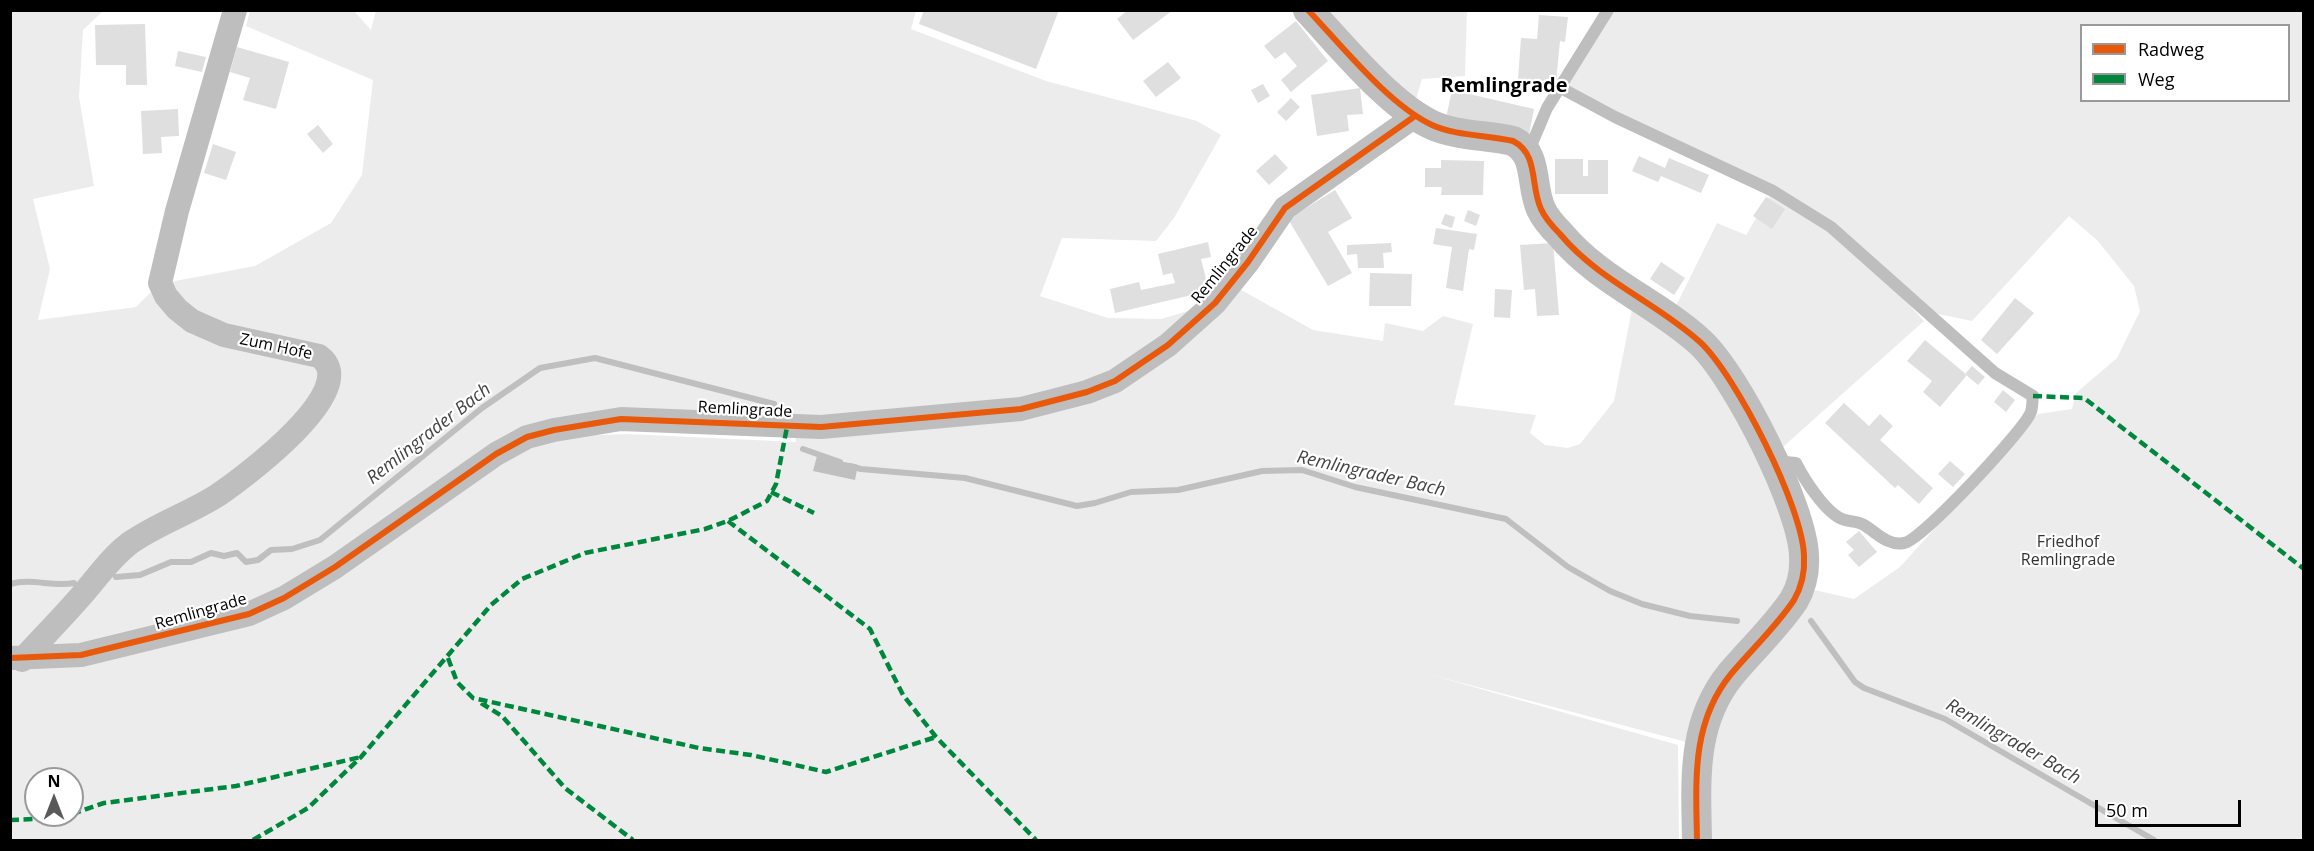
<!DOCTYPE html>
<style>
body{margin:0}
#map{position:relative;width:2314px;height:851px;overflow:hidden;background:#fff;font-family:"Open Sans",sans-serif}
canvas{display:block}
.frame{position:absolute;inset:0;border:12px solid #000;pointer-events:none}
.legend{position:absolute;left:2080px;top:24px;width:210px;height:78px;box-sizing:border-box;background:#fff;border:2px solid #999;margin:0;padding:8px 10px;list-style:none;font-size:18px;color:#000}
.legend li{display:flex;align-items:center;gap:12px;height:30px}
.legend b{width:30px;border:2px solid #999}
.north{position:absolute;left:24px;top:767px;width:60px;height:60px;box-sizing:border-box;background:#fff;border:2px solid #999;border-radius:50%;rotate:0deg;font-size:16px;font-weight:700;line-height:24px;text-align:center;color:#000}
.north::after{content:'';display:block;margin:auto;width:21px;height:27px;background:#595959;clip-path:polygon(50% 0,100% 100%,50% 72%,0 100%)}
.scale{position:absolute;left:2095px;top:800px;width:146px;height:27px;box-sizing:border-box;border:3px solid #000;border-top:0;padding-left:8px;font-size:18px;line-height:21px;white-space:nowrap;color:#000;-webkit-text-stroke:4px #fff;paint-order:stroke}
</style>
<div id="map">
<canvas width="2314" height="851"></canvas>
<div class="frame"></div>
<ul class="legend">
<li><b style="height:8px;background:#e8590c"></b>Radweg</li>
<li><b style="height:8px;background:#00873e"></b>Weg</li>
</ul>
<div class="north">N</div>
<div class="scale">50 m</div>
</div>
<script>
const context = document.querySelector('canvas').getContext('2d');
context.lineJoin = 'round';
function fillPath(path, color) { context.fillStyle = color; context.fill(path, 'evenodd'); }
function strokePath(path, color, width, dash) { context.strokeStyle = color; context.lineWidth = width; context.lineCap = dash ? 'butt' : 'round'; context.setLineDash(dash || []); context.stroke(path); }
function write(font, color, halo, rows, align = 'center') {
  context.font = font + ' "Open Sans",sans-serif'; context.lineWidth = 4.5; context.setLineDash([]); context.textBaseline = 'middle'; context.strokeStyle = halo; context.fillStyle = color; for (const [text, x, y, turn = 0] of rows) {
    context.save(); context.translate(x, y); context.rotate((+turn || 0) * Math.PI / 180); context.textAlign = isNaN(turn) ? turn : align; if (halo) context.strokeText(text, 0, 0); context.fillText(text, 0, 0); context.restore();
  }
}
fillPath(new Path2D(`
 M 376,10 L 916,11 L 911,29 L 1046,81 L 1197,121 L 1221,135 L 1174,218 L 1156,241 L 1062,238 L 1040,296 L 1108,318 L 1161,319 L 1215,303 L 1174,341 L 1199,323 L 1234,286 L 1313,330 L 1383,341 L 1385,323 L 1423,331 L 1443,316 L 1473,324 L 1454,405 L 1536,415 L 1530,433 L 1545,445 L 1568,448 L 1580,444 L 1614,401 L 1634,299 C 1660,317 1687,334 1709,358 C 1741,392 1789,495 1799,541 C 1802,554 1801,573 1797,586 C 1790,611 1744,652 1727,674 C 1710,695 1702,718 1694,744 L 1428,674 L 1678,745 L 1679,840 L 11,840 L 10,661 L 81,658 L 250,619 L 340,572 L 496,458 L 540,437 L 628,434 L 796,442 L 794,431 C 839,427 885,423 931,420 C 990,415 1074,413 1124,376 L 1065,399 L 1020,409 L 821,427 L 621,419 L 554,430 L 527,437 L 496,454 L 335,567 L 284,598 L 249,614 L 81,655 L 11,658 L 11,11 L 103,11 L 83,30 L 79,97 L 94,186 L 33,199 L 50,269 L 38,320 L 136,307 L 159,284 L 255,266 L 331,223 L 362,175 L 373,80 L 246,26 L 250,11 L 354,11 L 371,30 ZM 36,779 L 72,779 L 72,815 L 36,815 Z
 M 1315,11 L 1467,11 L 1465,76 L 1422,79 L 1413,109 Z
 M 1608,11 L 2303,11 L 2303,840 L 1697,840 L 1699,743 L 1801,587 L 1854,599 L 1900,567 L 2038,414 L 2072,409 L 2076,393 L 2117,358 L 2140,311 L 2134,286 L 2097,240 L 2069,216 L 1972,321 L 1933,313 L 1831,227 L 1561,88 ZM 2082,26 L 2288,26 L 2288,100 L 2082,100 Z
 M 1772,192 L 1829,228 L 1890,284 L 1924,321 L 1775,454 L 1671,316 L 1717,223 L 1746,235 Z`), '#ececec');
fillPath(new Path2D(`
 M 817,456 L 858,465 L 855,480 L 813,471 Z`), '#bfbfbf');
strokePath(new Path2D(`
 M 803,449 L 840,462
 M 850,466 L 861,469 L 965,478 L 1077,506 L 1095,503 L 1131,492 L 1178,490 L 1262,471 L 1302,470 L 1355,487 L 1506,519 L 1568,567 L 1610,591 L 1642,604 L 1690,616 L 1737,621
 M 116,577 L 140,575 L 171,562 L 191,562 L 211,553 L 224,556 L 237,553 L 246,562 L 258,560 L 271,550 L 292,549 L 320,540 L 482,408 L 540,368 L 595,358 L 774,404
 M 10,584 C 32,578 52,587 74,583
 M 1811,621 L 1855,682 L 1864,688 L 1945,719 L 2154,840`), '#bfbfbf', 6);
fillPath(new Path2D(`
 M 924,10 L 1059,10 L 1036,69 L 919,24 Z
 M 1128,10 L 1173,10 L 1133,40 L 1117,19 Z
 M 1539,15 L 1568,17 L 1565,42 L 1560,41 L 1556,82 L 1518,79 L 1521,38 L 1537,39 Z
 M 1296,21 L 1328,61 L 1291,92 L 1281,80 L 1297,66 L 1285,52 L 1275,59 L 1264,46 Z
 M 145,24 L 147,85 L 126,85 L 126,65 L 96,65 L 95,25 Z
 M 237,47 L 289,62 L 276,109 L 243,100 L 250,78 L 230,72 Z
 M 178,51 L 206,57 L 202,72 L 175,66 Z
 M 1168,62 L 1181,78 L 1156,97 L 1143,81 Z
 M 1263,84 L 1270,96 L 1258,103 L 1251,90 Z
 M 1360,88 L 1363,114 L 1347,115 L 1349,131 L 1317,136 L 1311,95 Z
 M 1452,90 L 1534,109 L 1529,135 L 1446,118 Z
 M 1291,98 L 1300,107 L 1286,121 L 1277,112 Z
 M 178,109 L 179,136 L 161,137 L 162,153 L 143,154 L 141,111 Z
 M 318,125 L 333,144 L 323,153 L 307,134 Z
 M 213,144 L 236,152 L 226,180 L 204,173 Z
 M 1275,154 L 1288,168 L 1269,185 L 1256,171 Z
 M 1639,156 L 1665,168 L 1669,158 L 1709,175 L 1701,193 L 1661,176 L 1658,182 L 1632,171 Z
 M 1555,159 L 1583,159 L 1583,176 L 1588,176 L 1588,160 L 1608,160 L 1608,194 L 1555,194 Z
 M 1441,160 L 1484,161 L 1483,195 L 1441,195 L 1442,187 L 1425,187 L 1425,168 L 1441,168 Z
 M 1335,190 L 1352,218 L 1328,232 L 1352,273 L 1328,286 L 1288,219 Z
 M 1766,197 L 1785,209 L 1772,229 L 1753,216 Z
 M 1468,210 L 1480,215 L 1476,226 L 1464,221 Z
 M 1445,214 L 1455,217 L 1452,228 L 1441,224 Z
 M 1436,228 L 1477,234 L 1474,250 L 1469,249 L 1463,291 L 1446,288 L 1452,247 L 1433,244 Z
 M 1208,242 L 1211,257 L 1201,259 L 1209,291 L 1115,313 L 1110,289 L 1139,282 L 1141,290 L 1175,283 L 1172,273 L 1163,275 L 1158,254 Z
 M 1391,243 L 1392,252 L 1383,253 L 1384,268 L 1358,268 L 1357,254 L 1347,255 L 1347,245 Z
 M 1553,243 L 1559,315 L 1537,316 L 1535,289 L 1524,290 L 1520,245 Z
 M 1661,262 L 1685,278 L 1674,295 L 1650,279 Z
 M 1370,273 L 1412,274 L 1411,306 L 1369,306 Z
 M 1495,289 L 1512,290 L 1510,318 L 1494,317 Z
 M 2015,298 L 2034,313 L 1997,354 L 1981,340 Z
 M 1925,340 L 1967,375 L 1940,407 L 1923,392 L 1932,381 L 1907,361 Z
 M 1972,366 L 1985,377 L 1978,385 L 1965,374 Z
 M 2003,390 L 2015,400 L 2006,412 L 1994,402 Z
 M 1844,403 L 1869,426 L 1880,414 L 1893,426 L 1880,440 L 1933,488 L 1919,504 L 1898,485 L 1895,488 L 1825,423 Z
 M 1950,461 L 1965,474 L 1953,487 L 1938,474 Z
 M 1859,531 L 1877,552 L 1859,567 L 1848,555 L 1854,550 L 1846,542 Z`), '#dfdfdf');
strokePath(new Path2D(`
 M 1561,88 L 1615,117 L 1773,191 L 1831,227 L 1995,373 L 2033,396 C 2032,401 2033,409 2030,414 C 2021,433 1921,541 1904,543 C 1887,546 1876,532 1864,525 C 1857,521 1849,522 1842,519 C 1825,512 1804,479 1796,463 L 1785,462 L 1775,466
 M 1528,153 L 1547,108 L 1608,10`), '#bebebe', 12);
strokePath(new Path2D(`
 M 10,658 L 81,655 L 249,614 L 284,598 L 335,567 L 496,454 L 527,437 L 554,430 L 621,419 L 821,427 L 1021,409 L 1087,392 L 1115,381 L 1168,345 L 1215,303 L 1248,262 L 1285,208 L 1415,116
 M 22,660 C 41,639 62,618 81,596 C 96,579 111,557 130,543 C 157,524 190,513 218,495 C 243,478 365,388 319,356 L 224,335 L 192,321 L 177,309 L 166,296 L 160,283 L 177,211 L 235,10`), '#bebebe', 24);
strokePath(new Path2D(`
 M 1308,10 C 1341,45 1389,105 1432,125 C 1456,136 1487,135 1513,141 C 1539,154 1530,186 1541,209 C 1545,218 1553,227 1560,234 C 1599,281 1656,302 1700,342 C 1736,375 1803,508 1804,556 C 1805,572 1802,586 1794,600 C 1776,627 1752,649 1731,674 C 1691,723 1696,781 1697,840`), '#bebebe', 30);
strokePath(new Path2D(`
 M 2033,396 L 2084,398 L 2304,569
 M 771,492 L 814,513
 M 728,521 L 870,629 L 903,695 L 936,737 L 1036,840
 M 448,658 L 457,682 L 473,698 L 699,748 L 751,755 L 826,772 L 936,737
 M 481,703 L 502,716 L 565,788 L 633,840
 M 72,814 L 104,803 L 236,786 L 361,757
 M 10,820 L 61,818 L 70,815
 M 253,840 L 308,808 L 361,757 L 491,605 L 522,579 L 585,553 L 705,529 L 728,521 L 767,501 L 776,484 L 787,427`), '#00873e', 4.5, [9, 4.5]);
strokePath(new Path2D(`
 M 1308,10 C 1341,45 1389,105 1432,125 C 1456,136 1487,135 1513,141 C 1539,154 1530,186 1541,209 C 1545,218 1553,227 1560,234 C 1599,281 1656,302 1700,342 C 1736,375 1803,508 1804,556 C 1805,572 1802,586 1794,600 C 1776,627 1752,649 1731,674 C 1691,723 1696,781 1697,840
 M 10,658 L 81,655 L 249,614 L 284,598 L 335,567 L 496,454 L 527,437 L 554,430 L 621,419 L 821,427 L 1021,409 L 1087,392 L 1115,381 L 1168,345 L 1215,303 L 1248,262 L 1285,208 L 1415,116`), '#e8590c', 6);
write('16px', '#000', '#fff', [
 ["Remlingrade",1225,265,-51],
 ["Zum Hofe",276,347,12],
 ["Remlingrade",745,410,3],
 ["Remlingrade",201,612,-16]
]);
write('16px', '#333', '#fff', [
 ["Friedhof",2068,542],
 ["Remlingrade",2068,560]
]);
write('italic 18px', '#444', '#fff', [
 ["Remlingrader Bach",429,434,-38],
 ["Remlingrader Bach",1371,474,13],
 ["Remlingrader Bach",2013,742,30]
]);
write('bold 20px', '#000', '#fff', [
 ["Remlingrade",1504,86]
]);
</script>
